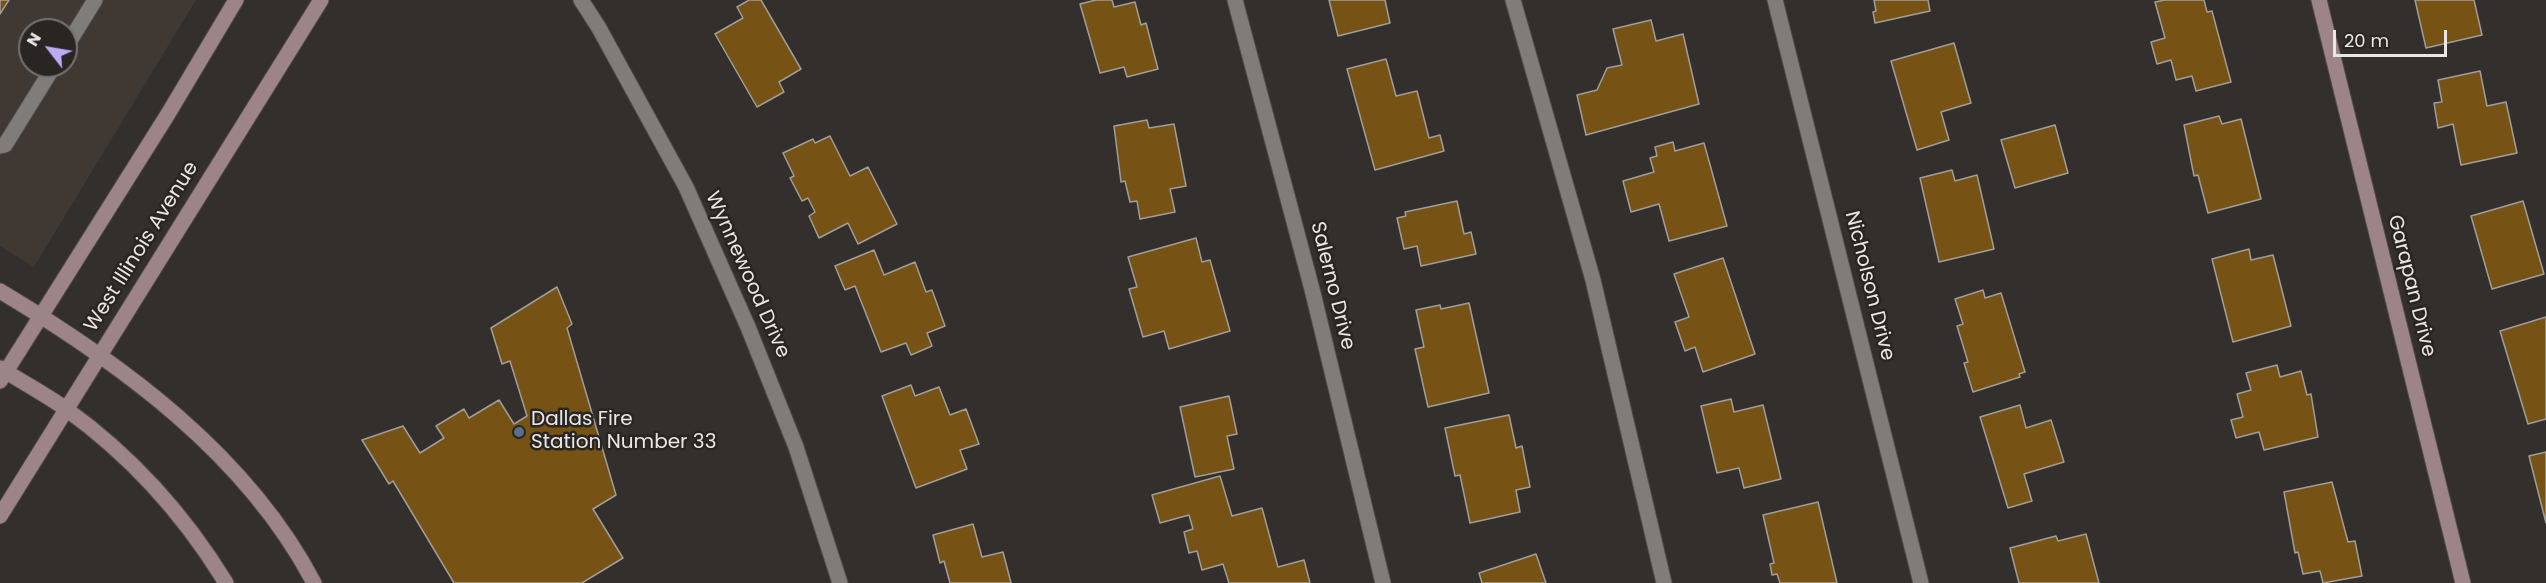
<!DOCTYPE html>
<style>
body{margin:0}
#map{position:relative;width:2546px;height:583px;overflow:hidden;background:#322f2d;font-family:Poppins,sans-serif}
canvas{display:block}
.north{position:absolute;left:18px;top:18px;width:60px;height:60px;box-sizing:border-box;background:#282523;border:2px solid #757371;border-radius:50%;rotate:301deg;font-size:16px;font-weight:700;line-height:24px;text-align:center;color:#e9e7e5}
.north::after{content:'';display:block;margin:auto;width:21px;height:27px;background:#bbaaf6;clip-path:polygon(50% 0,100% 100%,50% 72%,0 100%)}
.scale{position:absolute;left:2333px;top:30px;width:114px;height:27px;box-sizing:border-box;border:3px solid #e9e7e5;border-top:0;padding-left:8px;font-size:18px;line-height:21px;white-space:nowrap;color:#e9e7e5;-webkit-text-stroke:4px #282523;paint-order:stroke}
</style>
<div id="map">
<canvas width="2546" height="583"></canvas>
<div class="north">N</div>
<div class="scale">20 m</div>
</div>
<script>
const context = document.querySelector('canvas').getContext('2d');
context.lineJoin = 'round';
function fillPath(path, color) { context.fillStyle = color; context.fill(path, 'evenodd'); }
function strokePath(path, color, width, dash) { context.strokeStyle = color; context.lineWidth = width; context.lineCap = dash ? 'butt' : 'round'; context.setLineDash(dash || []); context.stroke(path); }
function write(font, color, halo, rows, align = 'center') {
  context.font = font + ' Poppins,sans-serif'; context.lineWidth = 5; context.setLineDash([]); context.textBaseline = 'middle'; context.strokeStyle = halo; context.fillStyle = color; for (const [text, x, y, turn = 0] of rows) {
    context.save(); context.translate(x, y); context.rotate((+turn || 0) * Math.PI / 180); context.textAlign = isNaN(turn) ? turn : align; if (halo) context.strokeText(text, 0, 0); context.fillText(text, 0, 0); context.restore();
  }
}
fillPath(new Path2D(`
 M 0,0 L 196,0 L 34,267 L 0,246 ZM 30,30 L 66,30 L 66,66 L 30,66 Z`), '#403832');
const building = new Path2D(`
 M 0,0 L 9,0 L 0,14 Z
 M 749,0 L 761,0 L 801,69 L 779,82 L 784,92 L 757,107 L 715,34 L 743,18 L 737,7 Z
 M 1096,0 L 1112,0 L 1114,7 L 1135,2 L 1141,25 L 1146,23 L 1158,69 L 1127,77 L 1124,67 L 1100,73 L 1080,4 Z
 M 1329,0 L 1385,0 L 1390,23 L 1338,36 Z
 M 1874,0 L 1928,0 L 1930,11 L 1875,23 L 1873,12 L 1876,11 Z
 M 2165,0 L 2204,0 L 2207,12 L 2212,11 L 2231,82 L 2196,91 L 2192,76 L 2176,80 L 2171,60 L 2157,64 L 2151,42 L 2165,38 L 2155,2 Z
 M 2415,0 L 2474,0 L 2482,35 L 2426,48 Z
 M 1651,20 L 1656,41 L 1683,34 L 1699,104 L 1586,135 L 1577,95 L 1597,90 L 1607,68 L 1622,65 L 1613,29 Z
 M 1954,43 L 1971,103 L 1941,112 L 1949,140 L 1917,150 L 1891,61 Z
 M 1386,59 L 1396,96 L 1417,91 L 1429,138 L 1440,135 L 1444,151 L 1375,170 L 1347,69 Z
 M 2480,71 L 2487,106 L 2506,102 L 2517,153 L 2461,165 L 2453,124 L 2438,128 L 2434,103 L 2442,102 L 2438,80 Z
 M 2219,116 L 2222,124 L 2241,119 L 2261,199 L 2208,213 L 2198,175 L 2194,176 L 2184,125 Z
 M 1147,120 L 1149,128 L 1174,124 L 1186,186 L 1170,189 L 1175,212 L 1140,219 L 1137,201 L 1130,202 L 1125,181 L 1121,182 L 1114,126 Z
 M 2055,125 L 2068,173 L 2015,188 L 2001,140 Z
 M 830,136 L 850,176 L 868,167 L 897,224 L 858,244 L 848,223 L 819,238 L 809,216 L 815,212 L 808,198 L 802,201 L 790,178 L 794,176 L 783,153 L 813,139 L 815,143 Z
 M 1673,142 L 1675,151 L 1704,143 L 1727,226 L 1669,241 L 1659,204 L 1631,212 L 1623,181 L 1654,172 L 1650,158 L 1657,156 L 1655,147 Z
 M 1952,170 L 1955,181 L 1977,175 L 1994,249 L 1939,262 L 1920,178 Z
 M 1457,201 L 1464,234 L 1471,232 L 1476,254 L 1421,266 L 1417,246 L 1404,249 L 1397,218 L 1406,216 L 1405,212 Z
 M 2523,201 L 2544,274 L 2492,289 L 2471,216 Z
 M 1196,238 L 1202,262 L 1210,260 L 1230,331 L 1169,349 L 1164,331 L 1143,337 L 1129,289 L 1137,287 L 1128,257 Z
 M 2249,249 L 2251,260 L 2273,255 L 2291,326 L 2233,342 L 2212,259 Z
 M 874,250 L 884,275 L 915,262 L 926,292 L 932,290 L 945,326 L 927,333 L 932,346 L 911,355 L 906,343 L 881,352 L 855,286 L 845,290 L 835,266 Z
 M 1723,258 L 1755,354 L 1703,372 L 1695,347 L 1685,351 L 1675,322 L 1689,317 L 1674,274 Z
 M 557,287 L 572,324 L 567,328 L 616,495 L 593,509 L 623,558 L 582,583 L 454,583 L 393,481 L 389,484 L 362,440 L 403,426 L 420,453 L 444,438 L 436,426 L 464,409 L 469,418 L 499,400 L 514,424 L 527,416 L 510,361 L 502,364 L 491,328 Z
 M 1983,290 L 1985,298 L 2001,293 L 2025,372 L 2019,374 L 2020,377 L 1973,392 L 1964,363 L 1968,362 L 1957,326 L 1963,324 L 1955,299 Z
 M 1469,303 L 1489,393 L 1428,407 L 1415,349 L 1424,347 L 1416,310 L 1440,305 L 1441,309 Z
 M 2546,317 L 2546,419 L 2528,424 L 2500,331 Z
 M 2277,365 L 2280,377 L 2301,371 L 2307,395 L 2311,394 L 2318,437 L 2264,450 L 2259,432 L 2236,438 L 2231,420 L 2243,417 L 2237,394 L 2251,390 L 2246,373 Z
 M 911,385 L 915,396 L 939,387 L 950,415 L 966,409 L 979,444 L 960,450 L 967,469 L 916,488 L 882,396 Z
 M 1229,396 L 1237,434 L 1227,436 L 1234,469 L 1195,477 L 1180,407 Z
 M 1731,399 L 1734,412 L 1763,405 L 1781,479 L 1744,488 L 1739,468 L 1717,473 L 1701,406 Z
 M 2020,405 L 2026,428 L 2051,420 L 2064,462 L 2024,474 L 2032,501 L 2008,508 L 1980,417 Z
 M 1509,415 L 1516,448 L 1522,446 L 1530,487 L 1516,490 L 1520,512 L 1470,523 L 1460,475 L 1455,476 L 1445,428 Z
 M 2546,452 L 2546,523 L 2529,456 Z
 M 1220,476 L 1232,516 L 1262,508 L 1278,567 L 1304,560 L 1310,583 L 1229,583 L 1223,564 L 1202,570 L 1197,551 L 1189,553 L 1184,532 L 1193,529 L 1189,515 L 1160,523 L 1152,495 Z
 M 2332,482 L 2348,542 L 2355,541 L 2362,576 L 2323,583 L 2320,571 L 2303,574 L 2298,552 L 2295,553 L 2284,492 Z
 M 1818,502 L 1837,583 L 1780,583 L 1777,574 L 1772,575 L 1770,564 L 1774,563 L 1763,515 Z
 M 973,524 L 982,557 L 1003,552 L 1011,583 L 950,583 L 944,561 L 940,563 L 933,535 Z
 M 2086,534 L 2099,583 L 2019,583 L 2010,548 L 2056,536 L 2058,541 Z
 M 1536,554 L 1546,583 L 1482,583 L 1479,573 Z`);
fillPath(building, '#765215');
strokePath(building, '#a09e9a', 1.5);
const lane = new Path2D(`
 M 1513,0 L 1593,280 L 1664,583
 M 66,47 L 95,0
 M 0,146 L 5,145 L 54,66`);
const street = new Path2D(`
 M 581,0 L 599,28 L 686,187 L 748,327 L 796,447 L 840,583
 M 1235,0 L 1313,293 L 1383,583
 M 1775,0 L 1921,583`);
const secondary = new Path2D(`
 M 2319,0 L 2463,583
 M 0,291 C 122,364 247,455 314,583
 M 0,368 C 22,382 45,394 66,409 C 130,455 185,516 226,583
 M 0,381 L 168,114 L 236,0
 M 0,516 L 321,0`);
strokePath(lane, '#504d4b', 17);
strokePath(street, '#504d4b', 17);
strokePath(secondary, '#504d4b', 17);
strokePath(lane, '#807c7a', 15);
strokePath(street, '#807c7a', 15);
strokePath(secondary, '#9d8489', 15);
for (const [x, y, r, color] of [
 [519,432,6,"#5c6f8a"]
]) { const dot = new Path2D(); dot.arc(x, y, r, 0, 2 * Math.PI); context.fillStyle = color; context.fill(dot); strokePath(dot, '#282523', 2); }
write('20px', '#e9e7e5', '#282523', [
 ["West Illinois Avenue",142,247,-58],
 ["Wynnewood Drive",747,275,66],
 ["Salerno Drive",1332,286,76],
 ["Nicholson Drive",1869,286,76],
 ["Garapan Drive",2411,286,76]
]);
write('20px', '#e9e7e5', '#282523', [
 ["Dallas Fire",531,420],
 ["Station Number 33",531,443]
], 'left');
</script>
